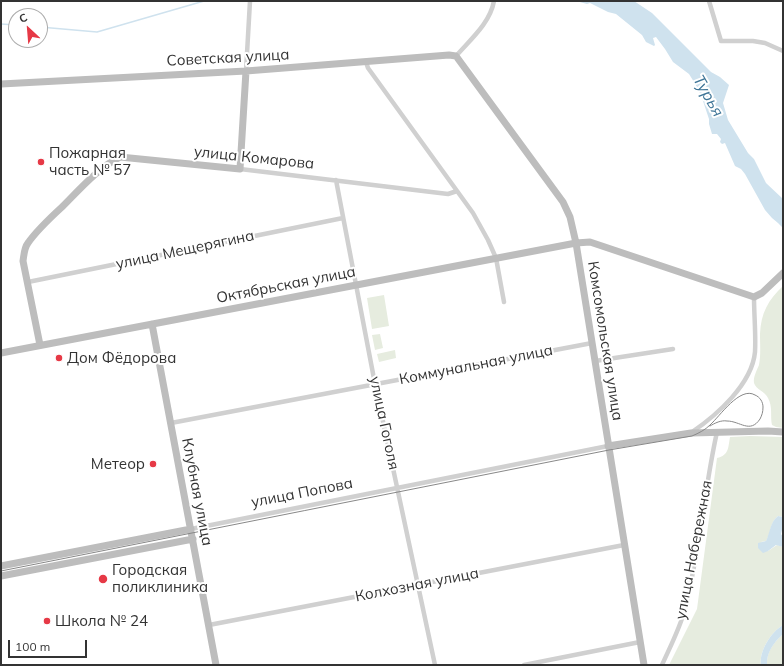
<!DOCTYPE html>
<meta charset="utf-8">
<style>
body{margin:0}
#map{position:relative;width:784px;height:666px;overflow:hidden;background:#fff;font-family:Mulish,sans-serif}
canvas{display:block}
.frame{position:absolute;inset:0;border:2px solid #333;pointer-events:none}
.north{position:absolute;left:8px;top:8px;width:40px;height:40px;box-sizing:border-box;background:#fff;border:1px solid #adadad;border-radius:50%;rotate:334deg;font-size:11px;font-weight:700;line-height:16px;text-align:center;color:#333}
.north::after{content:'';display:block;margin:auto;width:14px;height:18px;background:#e63946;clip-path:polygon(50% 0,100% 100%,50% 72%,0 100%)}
.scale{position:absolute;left:8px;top:640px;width:79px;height:18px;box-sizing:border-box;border:2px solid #333;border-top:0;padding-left:5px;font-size:12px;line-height:14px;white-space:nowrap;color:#333;-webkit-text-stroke:3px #fff;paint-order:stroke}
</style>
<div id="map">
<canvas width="784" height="666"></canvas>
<div class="frame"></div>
<div class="north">С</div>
<div class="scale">100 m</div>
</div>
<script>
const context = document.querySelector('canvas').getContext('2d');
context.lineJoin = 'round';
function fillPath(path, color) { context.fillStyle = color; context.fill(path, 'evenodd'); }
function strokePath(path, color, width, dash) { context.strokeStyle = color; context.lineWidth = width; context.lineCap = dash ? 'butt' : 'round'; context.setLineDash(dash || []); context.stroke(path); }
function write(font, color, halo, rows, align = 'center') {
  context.font = font + ' Mulish,sans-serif'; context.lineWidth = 4; context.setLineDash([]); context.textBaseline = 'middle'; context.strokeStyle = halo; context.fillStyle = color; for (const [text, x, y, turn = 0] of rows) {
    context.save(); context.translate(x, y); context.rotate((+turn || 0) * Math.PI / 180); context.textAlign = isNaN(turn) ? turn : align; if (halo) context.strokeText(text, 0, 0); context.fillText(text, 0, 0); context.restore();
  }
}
fillPath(new Path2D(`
 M 783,286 L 783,428 L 776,427 L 772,425 C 770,416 773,407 768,398 C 765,391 756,390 754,383 C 753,377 757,370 759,365 C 761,355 760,345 760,334 C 761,313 768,300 783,286 Z
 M 384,295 L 389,326 L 372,329 L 367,298 Z
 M 380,334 L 383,348 L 375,350 L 372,335 Z
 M 395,350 L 396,358 L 379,362 L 377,354 Z
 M 750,436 L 783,437 L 783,517 L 778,516 C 770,522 771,533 766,541 L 761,542 L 768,551 L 777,545 L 783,547 L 783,625 C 771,632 759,651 761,665 L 669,665 L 697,609 L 717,458 C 729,455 728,448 730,437 Z
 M 783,634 L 783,665 L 767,665 C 766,652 774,642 783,634 Z`), '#e6ecdf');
fillPath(new Path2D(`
 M 576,1 L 634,1 L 652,13 L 711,72 L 720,77 L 729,85 L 723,103 L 728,120 L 748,153 L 754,159 L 766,183 L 783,199 L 783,228 L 778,223 L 772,218 L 765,210 L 745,174 L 741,169 L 735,166 L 725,143 L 722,144 L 720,142 L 721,139 L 717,134 L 712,134 L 709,124 L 709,119 L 701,95 L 694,82 L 689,74 L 673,62 L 665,49 L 656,37 L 653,38 L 655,45 L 654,46 L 646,42 L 642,35 L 616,14 L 608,12 L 590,3 L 587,4 Z
 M 778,516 L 783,517 L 783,526 L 781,534 L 783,537 L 783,547 L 776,545 L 768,551 L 763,553 L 758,548 L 758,543 L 766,541 C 770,533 770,522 778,516 Z
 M 783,625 L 783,634 C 774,642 766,653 767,665 L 761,665 C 759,651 771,632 783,625 Z`), '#cfe2ee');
strokePath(new Path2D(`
 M 1,24 L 16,25
 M 40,27 L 97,32 L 204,1`), '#cfe2ee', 1.5);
strokePath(new Path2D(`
 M 709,1 L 721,41 L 753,41 L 765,43 L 783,51
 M 456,56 C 471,39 490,23 494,1
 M 366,62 L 368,68 L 473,213 L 488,240 L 496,258 L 504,302
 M 246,71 L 250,1
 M 240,169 L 448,194 L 457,191
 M 336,180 L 375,384 L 435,665
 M 28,282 L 343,218
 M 595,361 L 673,349
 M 171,423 L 592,343
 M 692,432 C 717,415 752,384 755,352 C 756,334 754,315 754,297
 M 191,529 L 608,446
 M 209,625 L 624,545
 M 524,665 L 640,642
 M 662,665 C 670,647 680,628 685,609 C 700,550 704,490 717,432`), '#d0d0d0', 4.5);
strokePath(new Path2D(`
 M 1,84 L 246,71 L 449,55 L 456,56 L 563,202 L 570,217 L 576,243 L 644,665
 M 152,324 L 216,665
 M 40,345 L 23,261 C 24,255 24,248 28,243 C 37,230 50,218 62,207 C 80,189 98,168 120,157 L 240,169 L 246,71
 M 1,353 L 576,243 L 590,242 L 754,297 L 762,293 L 783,273
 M 608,446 L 691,433 L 768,431 L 783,432
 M 1,566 L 191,529
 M 1,576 L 193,539`), '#bdbdbd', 7);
strokePath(new Path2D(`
 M 1,571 L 609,450 L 692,436 C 699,433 705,430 710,425 C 720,416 740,386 755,395 C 760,397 763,402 763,407 C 763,412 762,415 760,419 C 750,434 740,421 727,421 C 721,420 715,423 710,426`), '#888', 1);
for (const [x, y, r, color] of [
 [41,162,4,"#e63946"],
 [59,358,4,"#e63946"],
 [153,464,4,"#e63946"],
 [103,579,5,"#e63946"],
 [47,621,4,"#e63946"]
]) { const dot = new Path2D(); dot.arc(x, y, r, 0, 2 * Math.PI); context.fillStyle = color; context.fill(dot); strokePath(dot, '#fff', 1.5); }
write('15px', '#333', '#fff', [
 ["Советская улица",228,58,-3],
 ["улица Комарова",254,158,6],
 ["улица Мещерягина",185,250,-12],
 ["Октябрьская улица",286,285,-11],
 ["Комсомольская улица",605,341,81],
 ["Коммунальная улица",476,365,-11],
 ["улица Гоголя",384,423,78],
 ["Клубная улица",197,492,79],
 ["улица Попова",302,493,-11],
 ["улица Набережная",694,550,-79],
 ["Колхозная улица",417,585,-11]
]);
write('15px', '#333', '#fff', [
 ["Пожарная",49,153],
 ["часть № 57",49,170],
 ["Дом Фёдорова",67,358],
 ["Метеор",145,464,"right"],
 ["Городская",112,570],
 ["поликлиника",112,587],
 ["Школа № 24",55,621]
], 'left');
write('italic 16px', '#3f7597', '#fff', [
 ["Турья",708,96,60]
]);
</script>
